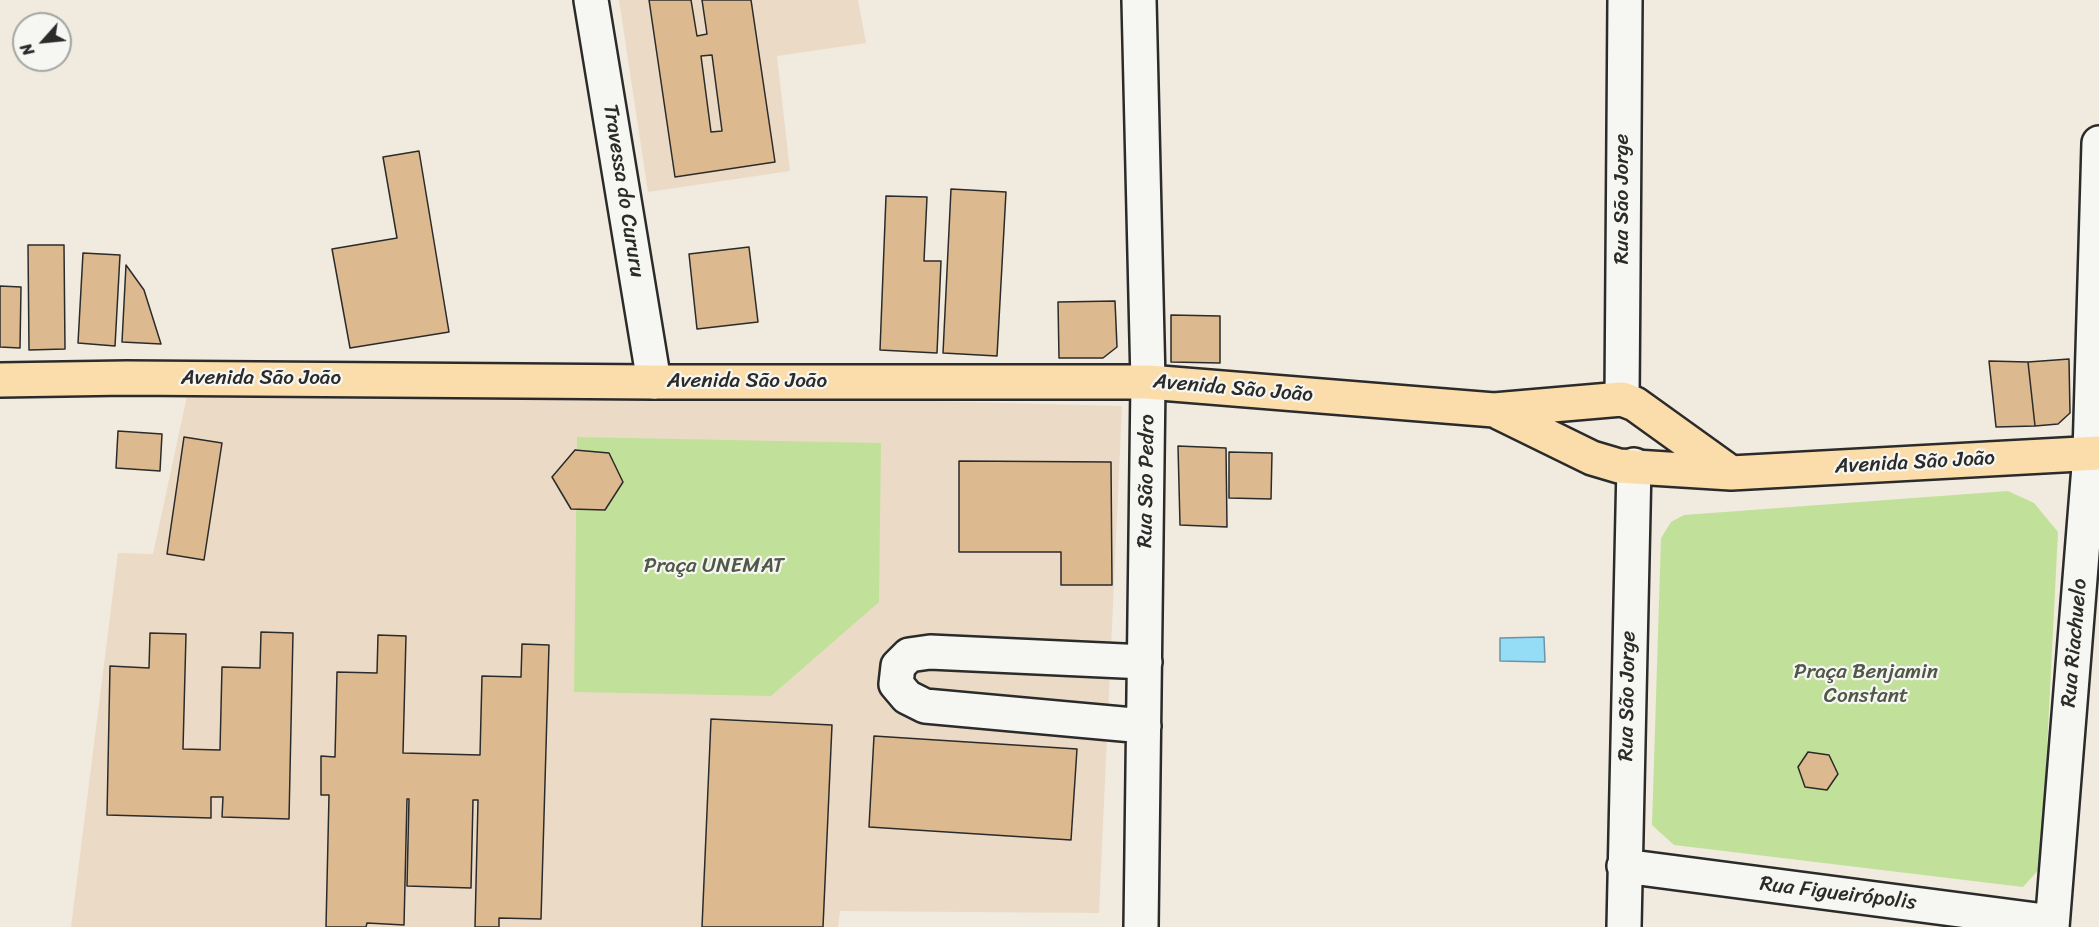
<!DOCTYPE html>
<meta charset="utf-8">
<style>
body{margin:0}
#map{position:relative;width:2099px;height:927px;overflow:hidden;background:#f1eade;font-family:Sriracha,sans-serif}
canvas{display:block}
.north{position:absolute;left:12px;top:12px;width:60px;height:60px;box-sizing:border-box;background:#f6f6f2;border:2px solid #a5a5a2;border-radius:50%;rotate:243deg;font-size:16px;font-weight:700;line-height:24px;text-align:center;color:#2b2b2b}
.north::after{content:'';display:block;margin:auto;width:21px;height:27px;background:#2b2b2b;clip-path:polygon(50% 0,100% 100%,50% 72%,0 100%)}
</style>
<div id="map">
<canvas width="2099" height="927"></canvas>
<div class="north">N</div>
</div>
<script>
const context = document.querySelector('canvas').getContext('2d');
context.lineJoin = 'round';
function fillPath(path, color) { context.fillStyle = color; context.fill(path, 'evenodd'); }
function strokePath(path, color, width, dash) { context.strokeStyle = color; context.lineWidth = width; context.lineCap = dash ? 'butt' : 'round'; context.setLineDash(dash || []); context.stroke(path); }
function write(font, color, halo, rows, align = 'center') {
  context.font = font + ' Sriracha,sans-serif'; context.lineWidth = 4.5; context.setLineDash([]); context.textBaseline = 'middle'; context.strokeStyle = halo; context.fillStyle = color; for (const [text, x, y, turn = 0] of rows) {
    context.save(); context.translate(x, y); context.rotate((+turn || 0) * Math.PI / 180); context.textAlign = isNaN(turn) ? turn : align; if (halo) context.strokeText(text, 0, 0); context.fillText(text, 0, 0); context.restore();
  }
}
fillPath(new Path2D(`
 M 619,0 L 858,0 L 866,43 L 777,56 L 790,171 L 648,192 Z
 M 190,382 L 1122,406 L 1099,913 L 840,911 L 838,927 L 71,927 L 118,553 L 153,554 Z`), '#ebdbc6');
fillPath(new Path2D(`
 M 577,437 L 881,443 L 879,602 L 771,696 L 574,692 Z
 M 2008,491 L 2034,503 L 2058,532 L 2041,867 L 2023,887 L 1674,845 L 1652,825 L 1661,538 L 1671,522 L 1684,515 Z`), '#c1e19a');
const water = new Path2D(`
 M 1544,637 L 1545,662 L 1500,661 L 1500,638 Z`);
fillPath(water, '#95dcf7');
strokePath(water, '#6b95a5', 1.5);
const building = new Path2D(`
 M 649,0 L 691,0 L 697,36 L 707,34 L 702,0 L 751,0 L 775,162 L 675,177 ZM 712,55 L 722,131 L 711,132 L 701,56 Z
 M 419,151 L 449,332 L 350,348 L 332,249 L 397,238 L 383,157 Z
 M 951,189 L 1006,192 L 997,356 L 943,353 Z
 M 886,196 L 927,197 L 924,261 L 941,261 L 937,353 L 880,350 Z
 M 28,245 L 64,245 L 65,349 L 29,350 Z
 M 749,247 L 758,322 L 697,329 L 689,254 Z
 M 83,253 L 120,255 L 115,346 L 78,343 Z
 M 126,265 L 144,290 L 161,344 L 122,342 Z
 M 0,286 L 21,287 L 20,348 L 0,347 Z
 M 1115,301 L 1117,347 L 1103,358 L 1059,358 L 1058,302 Z
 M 1171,315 L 1220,316 L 1220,363 L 1171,362 Z
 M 2069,359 L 2070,413 L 2058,424 L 2035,426 L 2028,362 Z
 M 1989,361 L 2028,362 L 2035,426 L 1996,427 Z
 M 118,431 L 162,434 L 160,471 L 116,468 Z
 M 184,437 L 222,443 L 204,560 L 167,554 Z
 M 1178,446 L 1226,448 L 1227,527 L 1180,525 Z
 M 575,450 L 609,453 L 623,482 L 605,510 L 571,509 L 552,477 Z
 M 1229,452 L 1272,453 L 1271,499 L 1229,498 Z
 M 959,461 L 1111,462 L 1112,585 L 1061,585 L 1061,552 L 959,552 Z
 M 261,632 L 293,633 L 289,819 L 222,817 L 223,797 L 211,797 L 211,818 L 107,815 L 110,666 L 149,668 L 150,633 L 186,634 L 183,749 L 220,750 L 222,667 L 260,668 Z
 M 378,635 L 406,636 L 403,753 L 480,755 L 482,676 L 521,677 L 522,644 L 549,645 L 541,919 L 499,918 L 499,927 L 475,927 L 478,800 L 473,800 L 471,888 L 407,886 L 409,799 L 407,799 L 404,925 L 367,923 L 366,927 L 326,927 L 329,795 L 321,795 L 321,756 L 335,757 L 337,672 L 377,673 Z
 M 711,719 L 832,725 L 823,927 L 702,927 Z
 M 874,736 L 1077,749 L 1071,840 L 869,827 Z
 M 1808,752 L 1829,755 L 1838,774 L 1827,790 L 1805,787 L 1798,767 Z`);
fillPath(building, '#dcb98e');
strokePath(building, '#2b2b2b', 1.5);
const minor = new Path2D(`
 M 591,0 L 654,382
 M 1139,0 L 1148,382 L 1141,927
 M 1622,399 L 1625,0
 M 1144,726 L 925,706 L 907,697 L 896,684 L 898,666 L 909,655 L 930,652 L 1145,662
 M 1624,866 L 2052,922
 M 1624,927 L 1634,465
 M 2052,927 L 2090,454 L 2099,143`);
const major = new Path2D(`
 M 0,380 L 127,378 L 654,382 L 1148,382 L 1494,410 L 1622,399 L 1635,404 L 1731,473
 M 1494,410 L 1592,458 L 1619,466 L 1731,473 L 2099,453`);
strokePath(minor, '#2b2b2b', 38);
strokePath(major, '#2b2b2b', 38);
strokePath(minor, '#f6f6f2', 33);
strokePath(major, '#fbddab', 33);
write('21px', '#2b2b2b', '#f6f6f2', [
 ["Travessa do Cururu",623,191,81],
 ["Rua São Jorge",1623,199,-90],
 ["Avenida São João",261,379],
 ["Avenida São João",747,382],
 ["Avenida São João",1233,389,5],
 ["Avenida São João",1915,463,-3],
 ["Rua São Pedro",1147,481,-89],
 ["Rua Riachuelo",2075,643,-85],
 ["Rua São Jorge",1628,696,-89],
 ["Rua Figueirópolis",1838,894,7]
]);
write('21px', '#505847', '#f6f6f2', [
 ["Praça UNEMAT",714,567],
 ["Praça Benjamin",1866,673],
 ["Constant",1866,697]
]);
</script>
